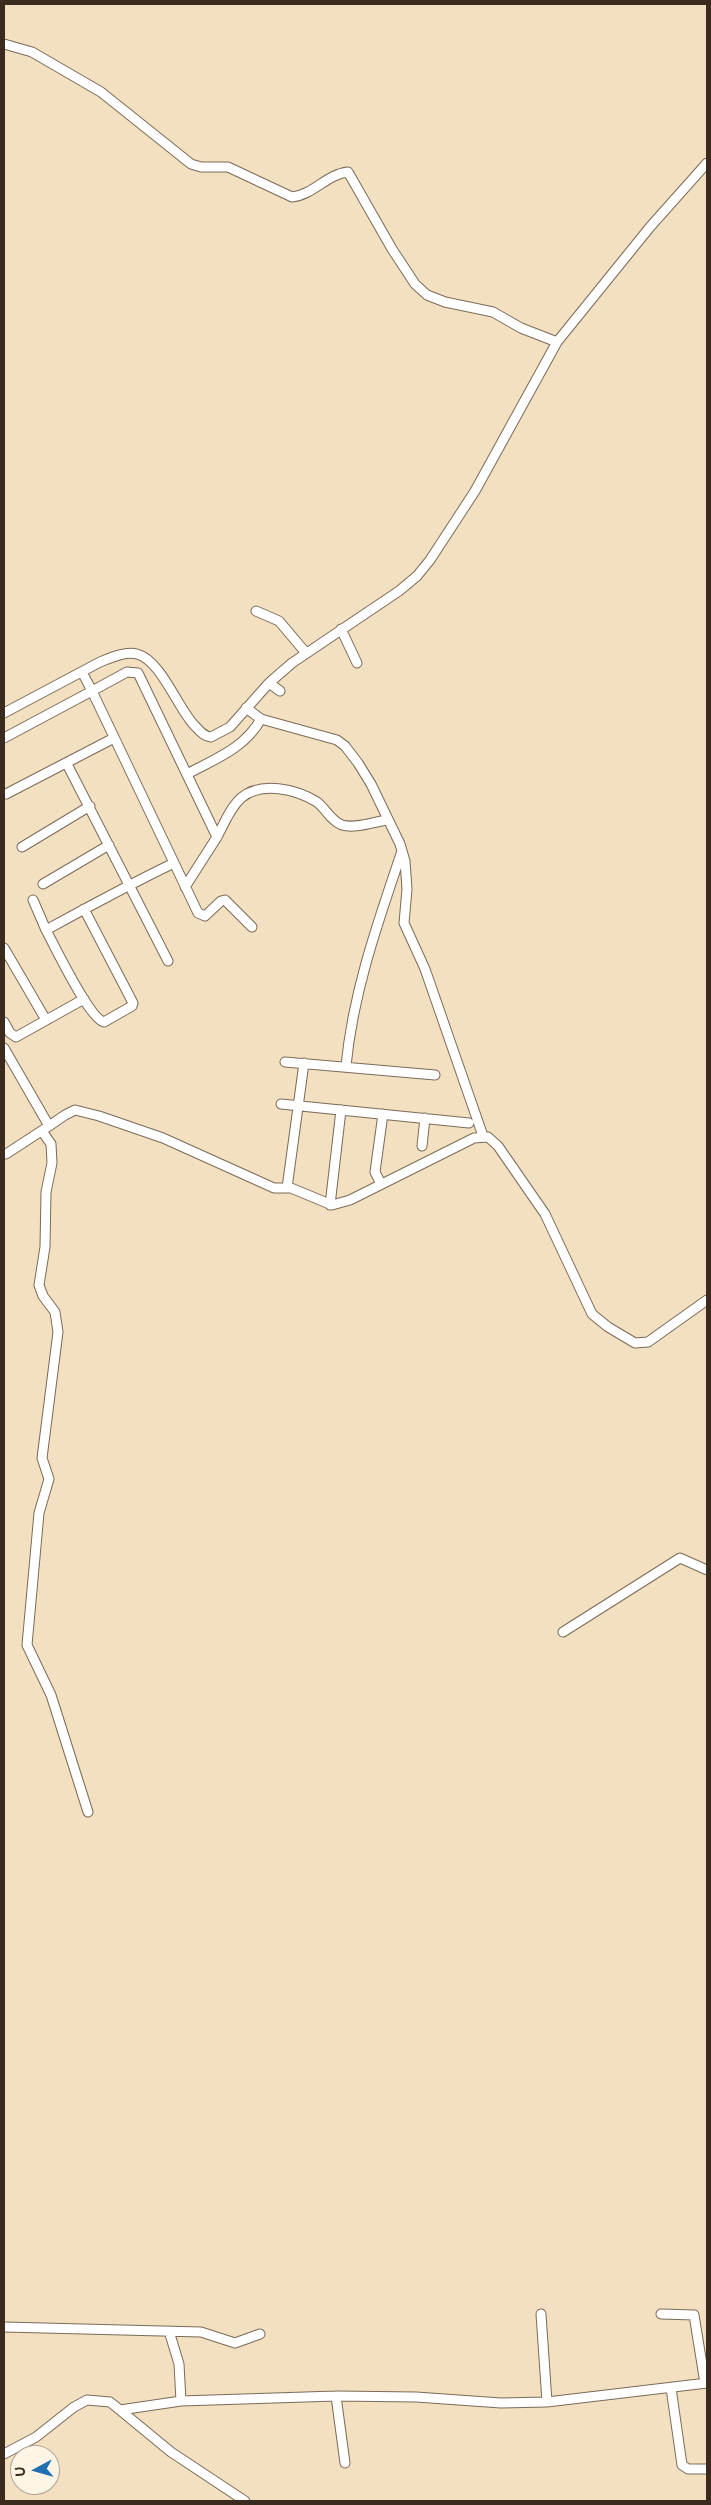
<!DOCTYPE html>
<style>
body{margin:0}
#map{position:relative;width:711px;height:2505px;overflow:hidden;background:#f2e0c1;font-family:"Balsamiq Sans",sans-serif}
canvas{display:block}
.frame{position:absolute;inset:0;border:5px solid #3b2a1e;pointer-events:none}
.north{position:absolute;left:10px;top:2445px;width:50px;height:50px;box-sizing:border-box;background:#fcf5e5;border:1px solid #afa495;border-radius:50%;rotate:264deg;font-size:14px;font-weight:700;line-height:20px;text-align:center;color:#3b2a1e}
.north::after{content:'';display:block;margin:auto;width:18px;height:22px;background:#1f6fb2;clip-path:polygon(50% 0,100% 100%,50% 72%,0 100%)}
</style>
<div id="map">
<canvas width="711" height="2505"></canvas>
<div class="frame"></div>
<div class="north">U</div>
</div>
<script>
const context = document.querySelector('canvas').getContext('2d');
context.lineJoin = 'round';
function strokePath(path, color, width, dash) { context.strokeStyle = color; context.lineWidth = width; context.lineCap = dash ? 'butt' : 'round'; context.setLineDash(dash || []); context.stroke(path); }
const minor = new Path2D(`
 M 4,44 L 32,52 L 101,92 L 191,164 L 201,167 L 228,167 L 292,197 C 313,195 327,174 348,172 L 392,249 L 415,284 L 427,295 L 445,302 L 493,312 L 521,328 L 557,342
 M 256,611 L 279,621 L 306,653
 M 341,629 L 357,663
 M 82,672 L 92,691 L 127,672 L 138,673 L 217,837 L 185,887
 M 269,683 L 280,691
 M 246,708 L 261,719
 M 4,713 L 100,662 C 110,658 125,651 137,654 C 161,660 178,709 195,726 C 200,731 203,736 211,737 L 230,727 L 269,683 L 292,663 L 399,591 L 417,576 L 430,560 L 475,491 L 557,342 L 650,227 L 707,163
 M 4,738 L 92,691 L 198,913 L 205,916 L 221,901 L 225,900 L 252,927
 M 67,764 L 168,961
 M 187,774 C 215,759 245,748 261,719 L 337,740 L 345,746 L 358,763 L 371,784 L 400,844 L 405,861 L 407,889 L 404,923 L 425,969 L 483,1136
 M 6,794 L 114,738
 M 217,837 C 224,824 230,808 241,798 C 261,781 296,789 317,802 C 326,809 331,821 342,825 C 355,829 373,822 387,820
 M 22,847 L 90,806
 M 43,884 L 109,845
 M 33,900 L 46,930
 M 84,909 L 133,1003 L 132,1006 L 104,1022 C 89,1018 55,947 46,930 C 88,907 130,884 174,863
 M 4,948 L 46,1020
 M 4,1022 L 10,1033 L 16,1037 L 84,999
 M 4,1048 L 49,1126 L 6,1154
 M 285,1062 L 435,1075
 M 346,1066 C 353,992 378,922 402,851
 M 281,1104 L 469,1123
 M 49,1126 L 65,1115 L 75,1110 L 99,1116 L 163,1138 L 274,1188 L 291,1188 L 332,1205 L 350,1200 L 474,1138 L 488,1137 L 498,1146 L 545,1214 L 592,1314 L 608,1327 L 635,1343 L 648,1342 L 707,1300
 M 42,1131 L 51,1144 L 52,1163 L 46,1192 L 45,1247 L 39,1285 L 43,1296 L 55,1312 L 58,1332 L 42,1458 L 49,1479 L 39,1513 L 27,1645 L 51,1695 L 88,1812
 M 422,1146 L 425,1118
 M 381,1184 L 375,1172 L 383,1114
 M 287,1188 L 304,1063
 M 330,1205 L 341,1110
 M 563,1632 L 680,1558 L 707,1570
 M 541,2314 L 547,2402
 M 661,2314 L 694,2315 L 705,2383
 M 4,2327 L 201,2332 L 235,2343 L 260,2334
 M 169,2331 L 179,2364 L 181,2401
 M 671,2388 L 682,2465 L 688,2469 L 707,2469
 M 336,2396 L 345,2463
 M 120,2410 L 171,2452 L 245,2501
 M 4,2454 L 36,2437 L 74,2407 L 87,2400 L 110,2402 L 120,2410 L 181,2401 L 336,2396 L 416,2397 L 501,2403 L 547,2402 L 707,2383`);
strokePath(minor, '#7b6a57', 11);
strokePath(minor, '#fff', 9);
</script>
